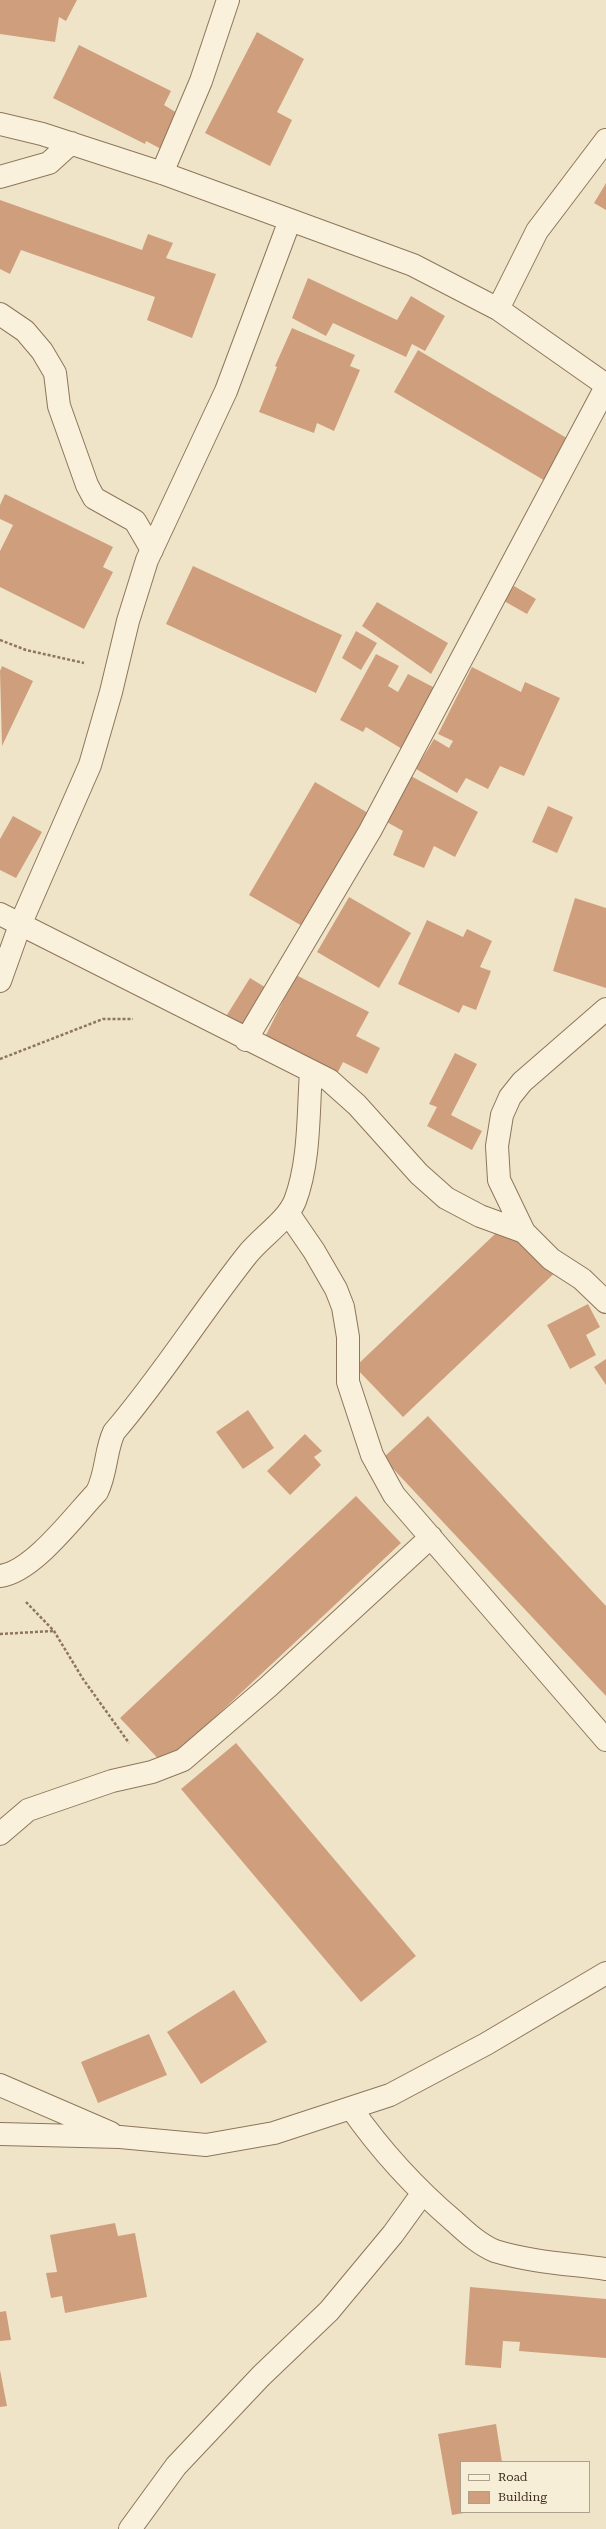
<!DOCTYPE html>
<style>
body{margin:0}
#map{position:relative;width:606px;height:2529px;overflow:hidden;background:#f0e4c8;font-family:"Roboto Serif",serif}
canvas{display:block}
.legend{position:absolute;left:460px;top:2461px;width:130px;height:52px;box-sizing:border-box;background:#f7eed8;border:1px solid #ada18e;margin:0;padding:5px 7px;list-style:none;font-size:12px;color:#3d2e20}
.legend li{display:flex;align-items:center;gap:8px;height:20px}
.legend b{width:20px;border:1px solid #ada18e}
</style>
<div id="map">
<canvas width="606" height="2529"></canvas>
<ul class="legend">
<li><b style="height:5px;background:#faf1dc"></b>Road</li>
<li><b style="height:11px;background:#cf9f7d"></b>Building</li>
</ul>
</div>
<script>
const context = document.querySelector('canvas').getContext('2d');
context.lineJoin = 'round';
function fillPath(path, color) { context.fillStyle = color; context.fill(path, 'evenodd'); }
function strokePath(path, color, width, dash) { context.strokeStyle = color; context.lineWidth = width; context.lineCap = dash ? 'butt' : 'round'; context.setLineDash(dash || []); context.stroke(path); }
fillPath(new Path2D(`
 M 0,0 L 77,0 L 66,21 L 59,17 L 55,42 L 0,34 Z
 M 257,32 L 304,59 L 277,112 L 292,120 L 270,166 L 205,133 Z
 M 79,45 L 171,91 L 164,105 L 182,116 L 163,150 L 146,141 L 145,144 L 53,98 Z
 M 606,183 L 606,210 L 594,203 Z
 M 0,200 L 142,250 L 148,234 L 173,243 L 166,258 L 216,274 L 192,338 L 147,320 L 155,297 L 21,250 L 10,274 L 0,269 Z
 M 308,278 L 397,320 L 411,296 L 445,316 L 425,351 L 412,344 L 406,357 L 333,323 L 326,336 L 292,318 Z
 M 292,328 L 355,355 L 350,366 L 360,370 L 334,431 L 317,423 L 314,433 L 259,412 L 277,367 L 275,366 Z
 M 418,350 L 570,440 L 547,482 L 394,392 Z
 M 5,494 L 113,547 L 103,567 L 113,572 L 84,629 L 0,587 L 0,551 L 13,525 L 0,519 L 0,505 Z
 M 193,566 L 342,635 L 316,693 L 166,624 Z
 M 514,586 L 536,599 L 527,614 L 504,601 Z
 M 377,602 L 448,643 L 431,674 L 362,626 Z
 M 356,631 L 377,643 L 361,670 L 342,658 Z
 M 376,654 L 399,666 L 388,686 L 398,692 L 408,674 L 435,688 L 402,749 L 366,727 L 363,732 L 340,720 Z
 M 2,666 L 33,681 L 2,746 L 0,671 Z
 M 472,667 L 521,692 L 525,682 L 560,698 L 524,776 L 500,766 L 488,789 L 466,778 L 457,793 L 416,769 L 434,739 L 449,748 L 453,741 L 438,734 Z
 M 409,775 L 478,812 L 455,857 L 434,846 L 424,868 L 393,855 L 403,831 L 385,821 Z
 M 315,782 L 375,817 L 309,930 L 249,895 Z
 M 548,806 L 573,817 L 557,853 L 532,842 Z
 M 13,816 L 42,832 L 16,878 L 0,870 L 0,839 Z
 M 349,897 L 411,933 L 379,988 L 317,952 Z
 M 575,898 L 606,908 L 606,988 L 553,971 Z
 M 427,920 L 463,937 L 467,929 L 492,941 L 480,967 L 491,971 L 476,1010 L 463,1005 L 459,1013 L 398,984 Z
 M 296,975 L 369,1012 L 356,1036 L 380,1048 L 367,1074 L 343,1062 L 335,1078 L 263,1041 Z
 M 250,978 L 268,989 L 244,1030 L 225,1018 Z
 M 455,1053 L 477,1064 L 451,1115 L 482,1131 L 472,1150 L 427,1126 L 437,1107 L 429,1104 Z
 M 515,1215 L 563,1265 L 403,1417 L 355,1367 Z
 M 588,1304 L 600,1327 L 586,1335 L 596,1355 L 570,1369 L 547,1325 Z
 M 606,1359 L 606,1385 L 594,1367 Z
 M 248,1410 L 274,1448 L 243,1469 L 216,1432 Z
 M 428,1416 L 606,1606 L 606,1696 L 383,1458 Z
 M 305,1434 L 322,1451 L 314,1457 L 321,1465 L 290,1495 L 267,1471 Z
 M 356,1496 L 401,1543 L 164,1765 L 120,1718 Z
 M 236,1743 L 416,1956 L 361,2002 L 181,1789 Z
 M 234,1990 L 267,2042 L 201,2084 L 167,2032 Z
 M 149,2034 L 167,2075 L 98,2103 L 81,2062 Z
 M 115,2223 L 118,2236 L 135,2233 L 147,2297 L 65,2313 L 62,2296 L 51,2298 L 46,2273 L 57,2272 L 50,2235 Z
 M 470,2287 L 606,2299 L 606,2358 L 519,2351 L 520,2342 L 503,2341 L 501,2368 L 465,2365 Z
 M 6,2311 L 11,2340 L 0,2341 L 0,2312 Z
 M 0,2370 L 7,2406 L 0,2407 Z
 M 496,2424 L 502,2462 L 461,2462 L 461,2512 L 464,2513 L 452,2515 L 438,2434 Z`), '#cf9f7d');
const street = new Path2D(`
 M 0,124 L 42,134 L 162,173 L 413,265 L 498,309 L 606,385
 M 162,173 L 201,81 L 228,0
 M 0,177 L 49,163 L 71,143
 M 498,309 L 537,231 L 606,140
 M 0,314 L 25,331 L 42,351 L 55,373 L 59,406 L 87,485 L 94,498 L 135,521 L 152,550
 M 0,914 L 329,1080 L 357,1105 L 419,1174 L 446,1198 L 480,1216 L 524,1232 L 551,1259 L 582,1279 L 606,1302
 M 0,981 L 20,925 L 90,765 L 111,692 L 128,621 L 147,560 L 226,391 L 290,220
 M 246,1040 L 370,831 L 606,387
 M 288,1213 L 314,1251 L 336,1289 L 343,1307 L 348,1337 L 348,1382 L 372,1455 L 394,1495 L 606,1740
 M 524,1232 L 499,1180 L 497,1146 L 502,1115 L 510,1097 L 522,1082 L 606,1009
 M 0,1576 C 33,1572 74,1516 97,1492 C 107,1472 105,1451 114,1432 C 162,1376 201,1313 247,1255 C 261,1237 286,1222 295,1201 C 310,1161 308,1114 311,1072
 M 0,1834 L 28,1810 L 112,1781 L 152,1772 L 183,1760 L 268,1687 L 431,1537
 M 0,2085 L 111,2133
 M 351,2108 C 381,2151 415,2188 455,2222 C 467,2233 480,2245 495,2251 C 530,2262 570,2264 606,2269
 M 0,2134 L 120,2137 L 206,2145 L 274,2133 L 390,2095 L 486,2044 L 606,1973
 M 130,2529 L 176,2466 L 261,2376 L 329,2311 L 393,2234 L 422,2194`);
strokePath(street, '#8d765c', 24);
strokePath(new Path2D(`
 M 0,640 L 26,650 L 84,663
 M 0,1059 L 103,1019 L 133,1019
 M 26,1602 L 54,1631 L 83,1679 L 129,1743
 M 0,1634 L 53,1631`), '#8d765c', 2.5, [3, 2]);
strokePath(street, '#faf1dc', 22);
</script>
